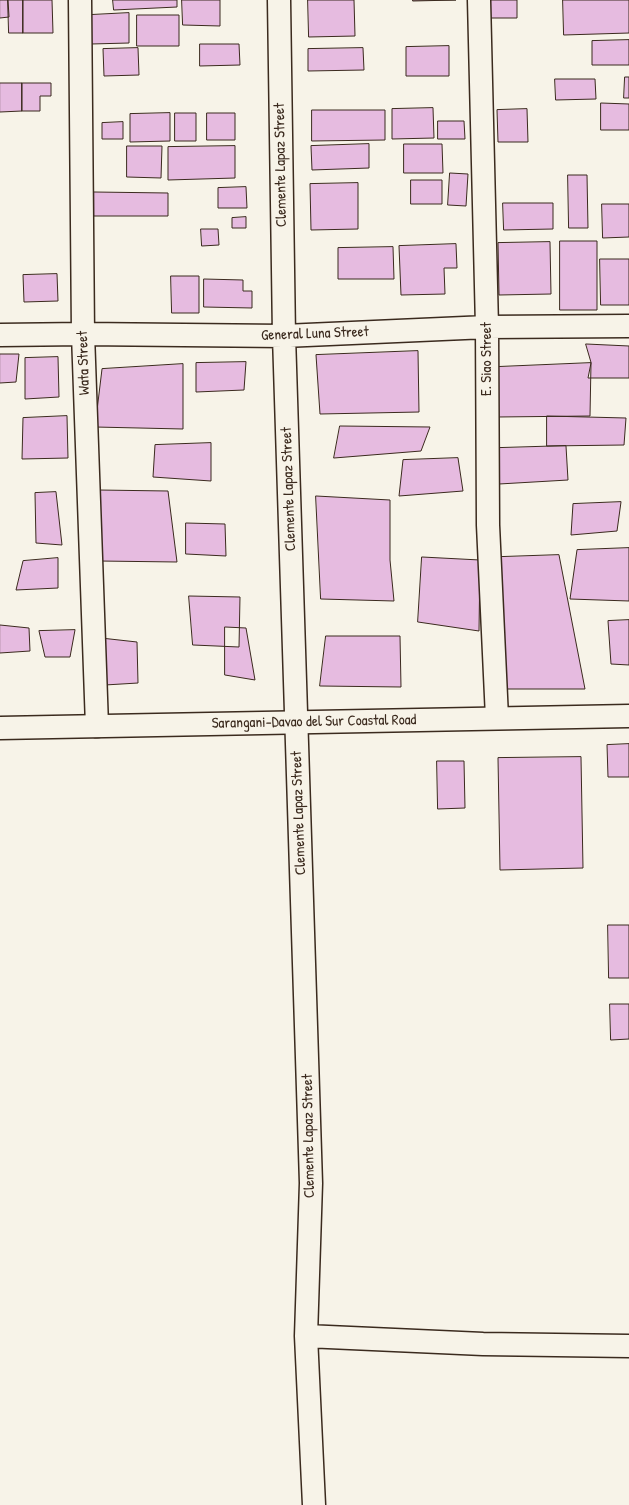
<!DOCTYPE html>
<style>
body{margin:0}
canvas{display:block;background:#f7f3e8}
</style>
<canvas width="629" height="1505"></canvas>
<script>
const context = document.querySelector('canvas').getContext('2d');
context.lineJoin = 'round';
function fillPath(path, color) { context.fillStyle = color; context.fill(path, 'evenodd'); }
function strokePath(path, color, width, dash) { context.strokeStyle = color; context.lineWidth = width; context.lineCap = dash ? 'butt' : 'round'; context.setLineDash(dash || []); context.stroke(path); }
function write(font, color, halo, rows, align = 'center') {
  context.font = font + ' "Patrick Hand",sans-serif'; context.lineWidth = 3.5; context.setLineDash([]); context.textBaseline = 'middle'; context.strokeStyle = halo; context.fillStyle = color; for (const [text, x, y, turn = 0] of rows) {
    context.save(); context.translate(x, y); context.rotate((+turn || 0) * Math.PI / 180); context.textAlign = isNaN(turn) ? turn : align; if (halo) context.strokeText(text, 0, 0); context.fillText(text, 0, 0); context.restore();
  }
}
const building = new Path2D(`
 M 0,0 L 8,0 L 9,17 L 0,18 Z
 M 8,0 L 23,0 L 23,33 L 9,33 Z
 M 23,0 L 52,0 L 53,33 L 23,33 Z
 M 113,0 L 177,0 L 177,7 L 114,10 Z
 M 182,0 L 220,0 L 220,26 L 183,25 Z
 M 308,0 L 354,0 L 355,36 L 309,37 Z
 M 413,0 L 456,0 L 413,1 Z
 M 490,0 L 517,0 L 517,18 L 490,18 Z
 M 563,0 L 629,0 L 629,33 L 564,35 Z
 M 129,13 L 129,43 L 91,44 L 90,15 Z
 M 137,15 L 179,15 L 179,46 L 137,46 Z
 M 629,40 L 629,65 L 592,65 L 592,41 Z
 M 200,44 L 239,44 L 240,65 L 200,66 Z
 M 449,46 L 449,76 L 406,76 L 406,47 Z
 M 138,48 L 139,75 L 104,76 L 103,49 Z
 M 363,48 L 364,70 L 308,71 L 308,49 Z
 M 625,77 L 629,77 L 629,98 L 624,98 Z
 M 555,79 L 595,79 L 596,99 L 556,100 Z
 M 0,83 L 22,83 L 22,111 L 0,112 Z
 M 22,83 L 51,83 L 51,96 L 40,96 L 40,111 L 22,111 Z
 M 601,103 L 629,104 L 629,130 L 601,130 Z
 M 433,108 L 434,138 L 392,139 L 392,109 Z
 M 527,109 L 528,142 L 498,142 L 497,110 Z
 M 312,110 L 385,110 L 385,140 L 312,141 Z
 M 170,113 L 170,141 L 130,142 L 130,114 Z
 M 175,113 L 196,113 L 196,141 L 175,141 Z
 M 207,113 L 235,113 L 235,140 L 207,140 Z
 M 438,121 L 464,121 L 465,139 L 438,139 Z
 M 123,122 L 123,139 L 102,139 L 102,123 Z
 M 369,144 L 369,168 L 312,170 L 311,146 Z
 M 404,144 L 442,144 L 443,173 L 404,173 Z
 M 127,146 L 162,146 L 161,178 L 127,177 Z
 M 235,146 L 235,178 L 168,180 L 168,147 Z
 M 450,173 L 468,174 L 466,206 L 448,205 Z
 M 568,175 L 587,175 L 588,228 L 569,228 Z
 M 411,180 L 442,180 L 442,204 L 411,204 Z
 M 358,183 L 358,229 L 311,230 L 310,184 Z
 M 246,187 L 247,208 L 218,208 L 218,188 Z
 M 94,192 L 168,193 L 168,216 L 94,216 Z
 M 503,203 L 553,203 L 553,229 L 504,230 Z
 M 602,204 L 629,204 L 629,237 L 603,238 Z
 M 246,217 L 246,228 L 232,228 L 232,218 Z
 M 201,229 L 218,229 L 219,245 L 202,246 Z
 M 560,241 L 597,241 L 597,310 L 560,310 Z
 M 550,242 L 551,294 L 499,295 L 498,243 Z
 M 456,244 L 457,268 L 444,268 L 445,294 L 401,295 L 399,246 Z
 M 393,247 L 394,279 L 338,279 L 338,248 Z
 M 600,259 L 629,259 L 629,305 L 601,305 Z
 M 57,274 L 58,301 L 24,302 L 23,275 Z
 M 171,276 L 199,276 L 199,313 L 172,313 Z
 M 204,279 L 243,280 L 243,291 L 252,291 L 252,308 L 204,307 Z
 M 586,344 L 629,346 L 629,378 L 588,378 L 591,363 Z
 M 418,351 L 419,412 L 320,414 L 316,355 Z
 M 0,354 L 19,354 L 16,382 L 0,383 Z
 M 58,357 L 59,397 L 25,399 L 25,358 Z
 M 246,362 L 244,390 L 196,392 L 196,363 Z
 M 591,363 L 590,416 L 497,417 L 497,367 Z
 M 183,364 L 183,429 L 95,427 L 102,369 Z
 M 67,416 L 68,458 L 22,459 L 23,418 Z
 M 547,416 L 626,418 L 624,445 L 547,446 Z
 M 340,426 L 430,427 L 421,451 L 334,458 Z
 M 211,443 L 211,481 L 153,477 L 155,445 Z
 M 566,446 L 568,480 L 499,484 L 499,448 Z
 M 458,458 L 463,491 L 399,496 L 403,460 Z
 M 98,490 L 168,491 L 177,562 L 98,561 Z
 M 56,492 L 62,545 L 36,543 L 35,493 Z
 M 316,496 L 390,500 L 390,560 L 394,601 L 321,599 Z
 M 621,502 L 617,531 L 571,535 L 573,504 Z
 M 186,523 L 225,524 L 226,556 L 186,554 Z
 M 629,548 L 629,601 L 570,599 L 577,550 Z
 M 559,555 L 585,689 L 499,689 L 503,617 L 501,557 Z
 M 422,557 L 480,560 L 479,631 L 418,622 Z
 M 58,558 L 58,588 L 16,590 L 23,561 Z
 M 189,596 L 240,597 L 239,647 L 193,645 Z
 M 629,620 L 629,665 L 611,664 L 608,621 Z
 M 0,625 L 29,628 L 30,651 L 0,653 Z
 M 225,627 L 246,628 L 255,680 L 225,675 Z
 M 75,630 L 70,657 L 45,657 L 39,631 Z
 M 326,636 L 400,636 L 401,687 L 320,686 Z
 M 101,638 L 137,642 L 138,683 L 105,685 Z
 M 629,744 L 629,777 L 608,777 L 607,745 Z
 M 581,757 L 583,868 L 500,870 L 498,758 Z
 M 437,761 L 464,761 L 465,808 L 438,809 Z
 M 608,925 L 629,925 L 629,978 L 609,978 Z
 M 610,1004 L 629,1004 L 629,1039 L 611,1040 Z`);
fillPath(building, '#e6bbe0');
strokePath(building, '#3b2a1e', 1);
const street = new Path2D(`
 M 80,0 L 83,334 L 97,726
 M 279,0 L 284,336 L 311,1183 L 306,1336 L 314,1505
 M 479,0 L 487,327 L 488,525 L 497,718
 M 0,335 L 83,334 L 284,336 L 487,327 L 629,326
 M 306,1336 L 483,1344 L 629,1346`);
const primary = new Path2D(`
 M 0,728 L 629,716`);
strokePath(street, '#3b2a1e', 25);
strokePath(primary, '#3b2a1e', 25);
strokePath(street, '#f7f3e8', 22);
strokePath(primary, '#f7f3e8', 22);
write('15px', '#3b2a1e', '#f7f3e8', [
 ["Clemente Lapaz Street",281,165,-91],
 ["General Luna Street",315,334,-2],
 ["E. Siao Street",487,359,-90],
 ["Wata Street",84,363,-92],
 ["Clemente Lapaz Street",289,489,-92],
 ["Sarangani-Davao del Sur Coastal Road",314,722,-1],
 ["Clemente Lapaz Street",299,813,-92],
 ["Clemente Lapaz Street",309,1136,-91]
]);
</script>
